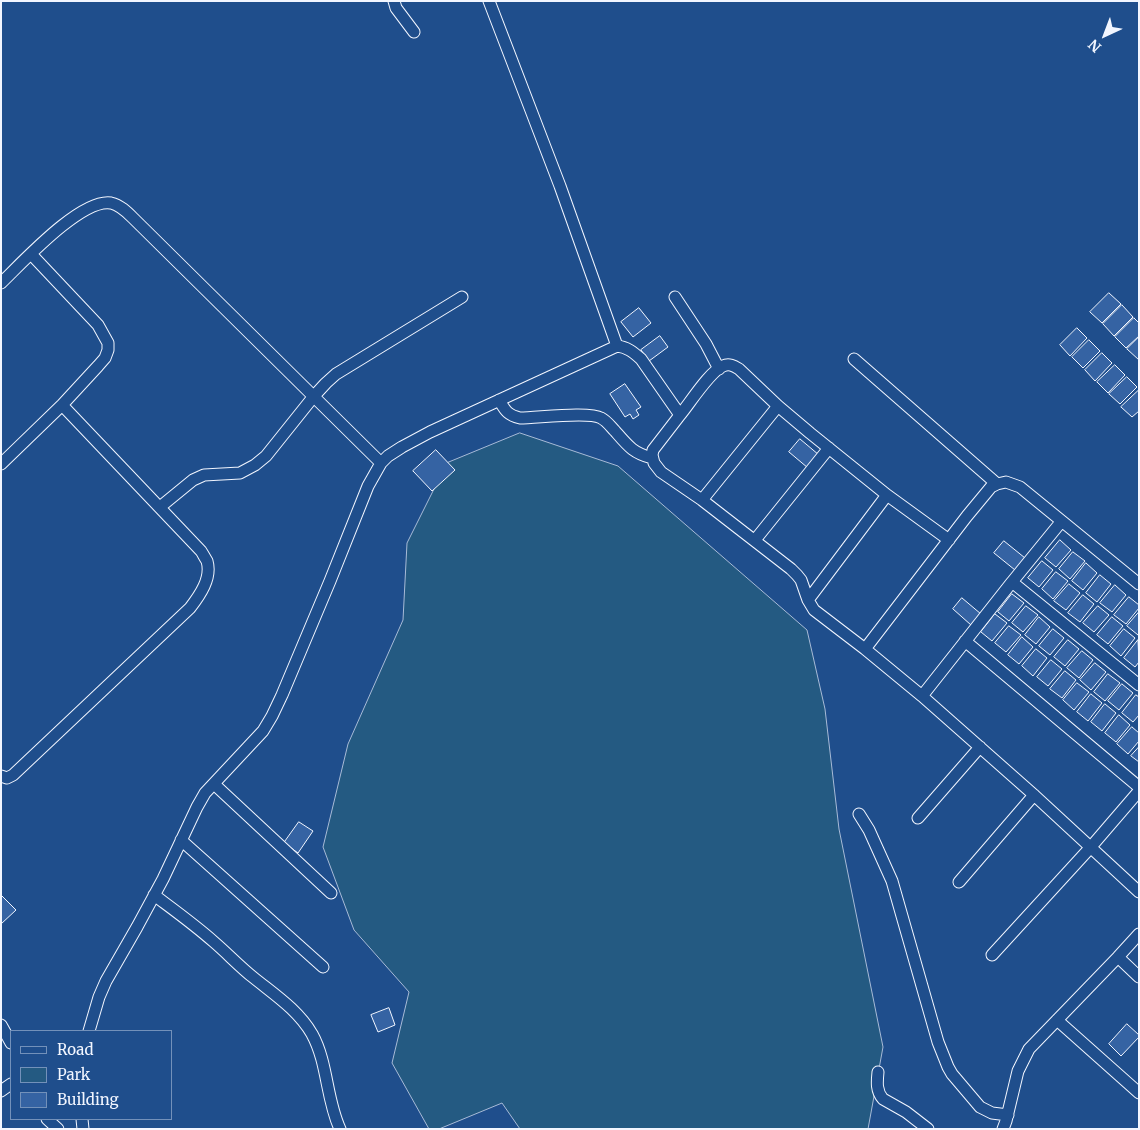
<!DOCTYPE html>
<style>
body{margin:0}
#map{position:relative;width:1140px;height:1130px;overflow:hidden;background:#1f4e8c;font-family:Merriweather,serif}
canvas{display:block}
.frame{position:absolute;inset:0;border:2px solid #f2f6ff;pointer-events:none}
.legend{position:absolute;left:10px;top:1030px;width:162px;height:90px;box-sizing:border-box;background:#1f4e8c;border:1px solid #7391ba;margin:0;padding:6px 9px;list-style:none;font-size:15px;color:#f2f6ff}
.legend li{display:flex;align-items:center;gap:10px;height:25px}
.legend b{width:25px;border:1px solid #7391ba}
.north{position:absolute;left:1080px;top:10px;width:50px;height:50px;-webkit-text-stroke:4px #1f4e8c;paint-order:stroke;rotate:223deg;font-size:14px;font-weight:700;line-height:20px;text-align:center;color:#f2f6ff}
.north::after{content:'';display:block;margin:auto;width:18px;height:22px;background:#f2f6ff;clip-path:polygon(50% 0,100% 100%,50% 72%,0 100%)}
</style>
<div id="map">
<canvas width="1140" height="1130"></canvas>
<div class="frame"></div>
<ul class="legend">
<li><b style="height:6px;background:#1f4e8c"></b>Road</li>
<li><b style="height:14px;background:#245a82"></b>Park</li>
<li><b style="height:14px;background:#3563a3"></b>Building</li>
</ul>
<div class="north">N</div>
</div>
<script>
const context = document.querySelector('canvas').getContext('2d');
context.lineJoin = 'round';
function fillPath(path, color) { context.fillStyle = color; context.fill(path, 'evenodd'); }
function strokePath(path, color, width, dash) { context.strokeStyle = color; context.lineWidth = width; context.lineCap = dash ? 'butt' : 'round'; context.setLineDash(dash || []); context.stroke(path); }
const green = new Path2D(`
 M 520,433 L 618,466 L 807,630 L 825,709 L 839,829 L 883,1047 L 868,1129 L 520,1129 L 502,1103 L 439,1129 L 429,1129 L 392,1063 L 409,992 L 354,930 L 323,847 L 348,744 L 403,620 L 407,543 L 447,463 Z`);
fillPath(green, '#245a82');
strokePath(green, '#a8bbd7', 1);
const building = new Path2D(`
 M 1109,293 L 1121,304 L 1102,323 L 1090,312 Z
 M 1122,305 L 1133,317 L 1114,336 L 1103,324 Z
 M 639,308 L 651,323 L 633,337 L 621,322 Z
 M 1134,318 L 1139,323 L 1139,336 L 1126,348 L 1115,337 Z
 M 1077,328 L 1087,338 L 1070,356 L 1060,345 Z
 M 660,336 L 668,347 L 649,361 L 641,350 Z
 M 1139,337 L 1139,360 L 1127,349 Z
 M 1089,340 L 1100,351 L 1083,368 L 1072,357 Z
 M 1102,353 L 1112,363 L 1095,381 L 1085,370 Z
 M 1115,365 L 1125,375 L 1108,393 L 1097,382 Z
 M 1127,377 L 1137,387 L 1120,404 L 1109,394 Z
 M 625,384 L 641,407 L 636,410 L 639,415 L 633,419 L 630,414 L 625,417 L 610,394 Z
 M 1139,390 L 1139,411 L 1132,417 L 1121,407 Z
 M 800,439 L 819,455 L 808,468 L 789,452 Z
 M 436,450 L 455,470 L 432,491 L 413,471 Z
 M 1060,540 L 1071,550 L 1056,567 L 1045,558 Z
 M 1004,541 L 1025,558 L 1015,570 L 994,553 Z
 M 1073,552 L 1085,561 L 1070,579 L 1059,569 Z
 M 1042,561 L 1053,570 L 1039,587 L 1028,578 Z
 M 1086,563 L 1097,573 L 1083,590 L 1072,581 Z
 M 1056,572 L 1068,581 L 1053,599 L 1042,589 Z
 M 1100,575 L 1111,584 L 1097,602 L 1086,593 Z
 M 1069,584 L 1080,593 L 1066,610 L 1054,601 Z
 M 1115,585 L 1126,595 L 1112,612 L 1100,603 Z
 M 1012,594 L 1024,603 L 1009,621 L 998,612 Z
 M 1083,595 L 1094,604 L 1080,622 L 1068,613 Z
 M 1129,597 L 1139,605 L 1139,608 L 1126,624 L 1114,615 Z
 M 962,598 L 981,614 L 971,625 L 953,609 Z
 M 1026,606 L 1038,615 L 1023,632 L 1012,623 Z
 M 1098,606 L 1109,615 L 1094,632 L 1083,623 Z
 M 1139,612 L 1139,635 L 1138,635 L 1127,626 Z
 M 995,614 L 1007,623 L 992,641 L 981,632 Z
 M 1039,617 L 1050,627 L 1036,644 L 1025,635 Z
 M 1112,617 L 1123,626 L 1108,644 L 1097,635 Z
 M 1009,626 L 1021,635 L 1006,652 L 995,643 Z
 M 1053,629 L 1064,638 L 1050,655 L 1039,646 Z
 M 1124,629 L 1135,638 L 1121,656 L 1110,646 Z
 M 1022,637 L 1033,647 L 1019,664 L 1008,655 Z
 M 1068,640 L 1079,649 L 1065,666 L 1054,657 Z
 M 1138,640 L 1139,662 L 1135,667 L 1124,658 Z
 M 1036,649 L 1047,658 L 1033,676 L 1022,666 Z
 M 1082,651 L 1093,660 L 1079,678 L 1067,668 Z
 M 1051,660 L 1062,669 L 1048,686 L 1037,677 Z
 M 1095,663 L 1106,672 L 1091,690 L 1080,680 Z
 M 1065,671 L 1076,680 L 1062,698 L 1050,689 Z
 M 1108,674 L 1120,683 L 1105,701 L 1094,692 Z
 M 1077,683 L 1089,692 L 1074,710 L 1063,700 Z
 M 1122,684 L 1133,693 L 1119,710 L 1108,701 Z
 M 1091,694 L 1102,703 L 1088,721 L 1077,712 Z
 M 1136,695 L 1139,697 L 1139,715 L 1133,722 L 1122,713 Z
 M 1105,704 L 1116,713 L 1102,731 L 1091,722 Z
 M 1119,715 L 1130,725 L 1116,742 L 1105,733 Z
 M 1132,727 L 1139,733 L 1139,741 L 1128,754 L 1117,744 Z
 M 1139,747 L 1139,762 L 1131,756 Z
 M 299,822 L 313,831 L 298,853 L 284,843 Z
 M 1,895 L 16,910 L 1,924 Z
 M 389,1008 L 395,1025 L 378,1032 L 371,1015 Z
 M 1127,1024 L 1139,1035 L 1139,1037 L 1121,1056 L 1109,1044 Z`);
fillPath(building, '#3563a3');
strokePath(building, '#f2f6ff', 1);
const minor = new Path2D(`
 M 394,1 L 396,8 L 414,32
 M 489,1 L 560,186 L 617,346
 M 1,283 C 22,263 81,198 111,203 C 120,205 127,212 133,218 L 381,463
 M 675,297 L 706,344 L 719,369
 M 854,359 L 997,484
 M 499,400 C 505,410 507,415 520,418 C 537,418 589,411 601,418 C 607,421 611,427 615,431 C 628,446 633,453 652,458
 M 680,415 C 690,403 710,371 723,366 C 729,363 734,366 739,369 L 778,406 L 810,433 L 887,495 L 949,540
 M 1,464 L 62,405 L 98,366 L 105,358 L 108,350 L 108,343 L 98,325 L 31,254
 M 702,500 L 778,406
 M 160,507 L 193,480 L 204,475 L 240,473 L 255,465 L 266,456 L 314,396 L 326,383 L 336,374 L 462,297
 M 1061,522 L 1012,582 L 1139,685
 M 755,540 L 829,448
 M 808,600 L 887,495
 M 965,641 L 1139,787
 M 865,649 L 967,516 L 991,487 L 997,484 L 1006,482 L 1020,487 L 1139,584
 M 922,696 L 1012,582
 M 1,776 L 7,778 L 13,775 L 190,608 C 200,595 212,578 207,561 C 205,558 203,554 201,551 L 62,405
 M 214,784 L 331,893
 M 859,814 L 869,830 L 892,881 L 938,1042 L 948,1067 L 952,1074 L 980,1107 L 992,1113 L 1008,1115
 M 918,818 L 980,747
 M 181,840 L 323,967
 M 959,882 L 1034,795
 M 154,895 C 174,910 195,925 214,942 C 228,954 240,967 254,978 C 275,995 298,1010 312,1034 C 328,1063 326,1099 340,1129
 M 992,955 L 1090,848 L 1139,791
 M 1118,957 L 1139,977
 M 1057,1020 L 1139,1093
 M 1,1025 L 11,1043
 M 89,1031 L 99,997 L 106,981 L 137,927 L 163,879 L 197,807 L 205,793 L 263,731 L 272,716 L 282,695 L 330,581 L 368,486 L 381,463 L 388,456 L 402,447 L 430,432 L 617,346 C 627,347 633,352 641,359 L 680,415 L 653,450 L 652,455 L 654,463 L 661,472 L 702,500 L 791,569 L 797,575 L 801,580 L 808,600 L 814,610 L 865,649 L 922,696 L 1034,795 L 1139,892
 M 878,1072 C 877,1082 876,1091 883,1099 L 906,1112 L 928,1129
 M 1,1091 L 11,1084
 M 47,1119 L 58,1129
 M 82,1119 L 83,1129
 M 1003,1129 L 1006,1121 L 1018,1071 L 1029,1049 L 1118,957 L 1139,934`);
strokePath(minor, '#f2f6ff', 13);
strokePath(minor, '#1f4e8c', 11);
</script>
